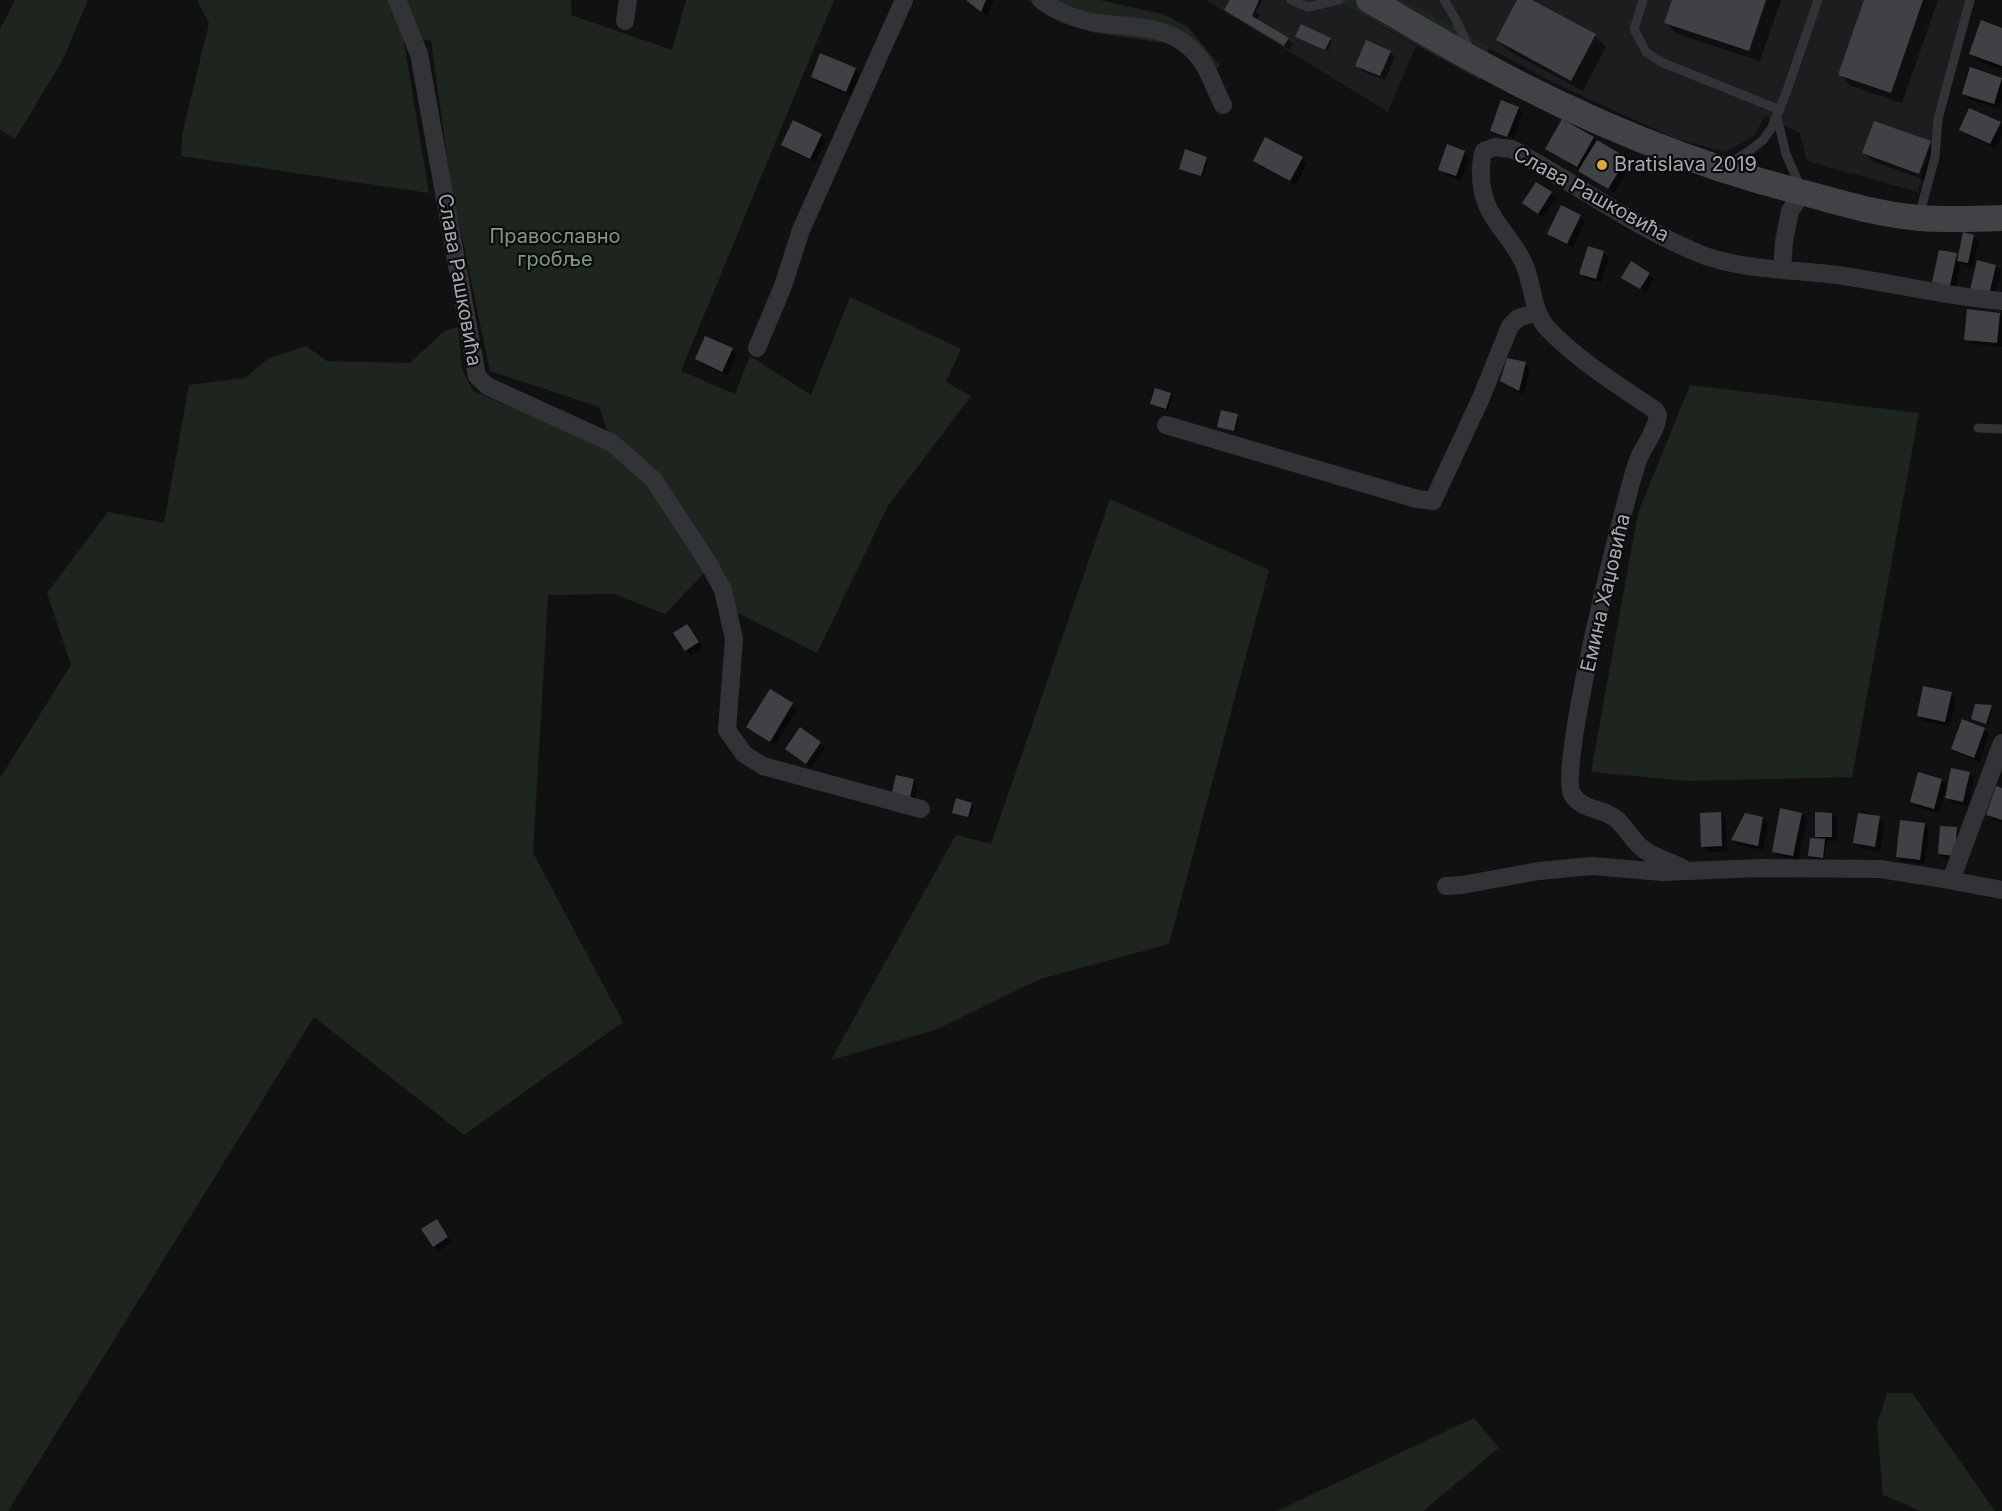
<!DOCTYPE html>
<meta charset="utf-8">
<style>
body{margin:0}
canvas{display:block;background:#111112}
</style>
<canvas width="2002" height="1511"></canvas>
<script>
const context = document.querySelector('canvas').getContext('2d');
context.lineJoin = 'round';
function fillPath(path, color) { context.fillStyle = color; context.fill(path, 'evenodd'); }
function strokePath(path, color, width, dash) { context.strokeStyle = color; context.lineWidth = width; context.lineCap = dash ? 'butt' : 'round'; context.setLineDash(dash || []); context.stroke(path); }
function write(font, color, halo, rows, align = 'center') {
  context.font = font + ' Inter,sans-serif'; context.lineWidth = 4.5; context.setLineDash([]); context.textBaseline = 'middle'; context.strokeStyle = halo; context.fillStyle = color; for (const [text, x, y, turn = 0] of rows) {
    context.save(); context.translate(x, y); context.rotate((+turn || 0) * Math.PI / 180); context.textAlign = isNaN(turn) ? turn : align; if (halo) context.strokeText(text, 0, 0); context.fillText(text, 0, 0); context.restore();
  }
}
fillPath(new Path2D(`
 M 1206,0 L 1335,0 L 1416,46 L 1388,112 Z
 M 1402,0 L 1973,0 L 1918,192 L 1807,161 L 1800,133 L 1765,116 L 1754,136 L 1726,152 L 1676,139 L 1548,80 Z`), '#1d1d1f');
fillPath(new Path2D(`
 M 15,0 L 88,0 L 63,59 L 15,139 L 0,129 L 0,29 Z
 M 197,0 L 571,0 L 571,15 L 672,50 L 686,0 L 834,0 L 681,371 L 735,394 L 750,356 L 811,395 L 850,297 L 961,349 L 946,382 L 971,396 L 888,506 L 817,653 L 728,608 L 650,476 L 612,443 L 599,407 L 490,371 L 451,185 L 431,41 L 403,36 L 429,193 L 181,156 L 182,135 L 209,23 Z
 M 1028,0 L 1099,0 L 1163,14 L 1188,27 L 1220,66 L 1204,77 L 1188,57 L 1172,44 L 1095,33 L 1039,10 Z
 M 1335,0 L 1402,0 L 1489,46 L 1480,80 Z
 M 458,327 L 462,369 L 473,391 L 608,448 L 645,480 L 706,571 L 665,614 L 614,594 L 548,595 L 533,853 L 623,1022 L 464,1135 L 314,1017 L 8,1511 L 0,1511 L 0,778 L 71,665 L 47,593 L 108,512 L 164,523 L 189,385 L 245,378 L 269,358 L 306,346 L 327,361 L 410,363 L 444,331 Z
 M 1690,385 L 1919,413 L 1852,777 L 1687,781 L 1591,772 L 1638,513 Z
 M 1110,499 L 1269,570 L 1169,944 L 1040,979 L 935,1030 L 831,1060 L 956,835 L 991,844 Z
 M 1887,1393 L 1912,1393 L 1995,1511 L 1921,1511 L 1883,1495 L 1877,1424 Z
 M 1474,1418 L 1499,1448 L 1423,1511 L 1277,1511 Z`), '#1e241e');
fillPath(new Path2D(`
 M 967,0 L 994,0 L 987,16 Z
 M 1232,0 L 1263,0 L 1256,12 L 1260,15 L 1257,21 L 1288,39 L 1293,44 L 1290,50 L 1232,15 L 1226,10 Z
 M 1519,0 L 1529,0 L 1595,36 L 1606,47 L 1583,91 L 1509,51 L 1498,40 Z
 M 1673,0 L 1781,0 L 1760,61 L 1677,34 L 1666,23 Z
 M 1865,0 L 1938,0 L 1902,103 L 1851,86 L 1840,74 Z
 M 2002,29 L 2002,70 L 1979,62 L 1971,54 Z
 M 1297,37 L 1330,39 L 1332,41 L 1328,51 Z
 M 1390,52 L 1395,57 L 1385,80 L 1362,71 L 1357,65 Z
 M 1971,69 L 2002,79 L 2002,100 L 1999,109 L 1969,99 L 1963,93 Z
 M 855,70 L 860,75 L 851,96 L 818,82 L 812,77 Z
 M 1518,108 L 1523,113 L 1514,138 L 1496,131 L 1496,135 L 1512,142 L 1497,136 L 1491,130 Z
 M 2000,123 L 2002,125 L 2002,135 L 1996,148 L 1966,135 L 1961,130 Z
 M 821,135 L 826,140 L 815,163 L 788,150 L 783,145 Z
 M 1593,138 L 1631,165 L 1614,193 L 1547,149 Z
 M 1930,143 L 1938,151 L 1927,181 L 1872,161 L 1864,152 Z
 M 1465,152 L 1470,158 L 1461,181 L 1445,175 L 1440,169 Z
 M 1206,158 L 1208,160 L 1203,177 L 1180,168 Z
 M 1302,158 L 1307,163 L 1296,185 L 1260,166 L 1255,161 Z
 M 1551,193 L 1556,198 L 1543,218 L 1524,203 Z
 M 1580,216 L 1585,222 L 1573,248 L 1554,239 L 1549,233 Z
 M 1974,236 L 1979,241 L 1973,268 L 1964,266 L 1961,263 L 1955,290 L 1939,287 L 1934,282 L 1956,255 L 1959,258 Z
 M 1589,248 L 1604,253 L 1609,258 L 1601,283 L 1586,279 L 1581,274 Z
 M 1995,266 L 2001,271 L 1994,299 L 1972,289 Z
 M 1649,274 L 1654,279 L 1646,293 L 1623,278 Z
 M 2000,314 L 2002,316 L 2002,347 L 1971,344 L 1966,339 Z
 M 732,349 L 737,354 L 728,376 L 702,364 L 697,359 Z
 M 1525,363 L 1530,368 L 1524,395 L 1507,386 L 1501,381 Z
 M 1170,394 L 1173,396 L 1168,411 L 1151,404 Z
 M 1237,416 L 1239,418 L 1236,432 L 1219,426 Z
 M 687,626 L 703,648 L 691,656 L 686,650 Z
 M 770,691 L 797,710 L 775,746 L 748,727 Z
 M 1951,693 L 1956,699 L 1950,726 L 1924,721 L 1919,715 Z
 M 1991,706 L 1993,708 L 1988,725 L 1972,718 Z
 M 1984,729 L 1989,734 L 1980,762 L 1958,754 L 1953,749 Z
 M 820,743 L 825,748 L 811,768 L 787,749 Z
 M 1969,773 L 1974,778 L 1968,806 L 1952,803 L 1947,798 Z
 M 1941,780 L 1948,787 L 1939,813 L 1916,807 L 1911,802 Z
 M 913,781 L 918,786 L 914,806 L 898,802 Z
 M 2002,790 L 2002,823 L 1993,820 L 1988,815 Z
 M 971,804 L 974,806 L 970,818 L 954,812 Z
 M 1782,810 L 1802,814 L 1807,820 L 1798,861 L 1779,856 L 1773,851 Z
 M 1720,814 L 1726,819 L 1727,851 L 1708,852 L 1702,846 Z
 M 1832,814 L 1837,819 L 1837,841 L 1827,841 L 1825,859 L 1812,858 L 1809,855 L 1821,841 L 1817,836 Z
 M 1762,818 L 1768,823 L 1763,850 L 1738,845 L 1732,840 Z
 M 1879,818 L 1884,823 L 1880,852 L 1860,848 L 1855,843 Z
 M 1924,824 L 1929,829 L 1925,864 L 1903,862 L 1897,857 Z
 M 1957,829 L 1962,834 L 1960,860 L 1944,859 L 1939,854 Z
 M 437,1221 L 452,1242 L 439,1251 L 434,1246 Z`), '#0007');
fillPath(new Path2D(`
 M 966,0 L 986,0 L 981,12 Z
 M 1230,0 L 1259,0 L 1252,16 L 1289,38 L 1284,46 L 1224,10 Z
 M 1517,0 L 1532,0 L 1596,34 L 1571,81 L 1496,40 Z
 M 1672,0 L 1766,0 L 1749,51 L 1664,23 Z
 M 1864,0 L 1923,0 L 1891,93 L 1838,75 Z
 M 1981,20 L 2002,28 L 2002,66 L 1969,54 Z
 M 1301,24 L 1331,38 L 1325,50 L 1295,37 Z
 M 1366,40 L 1391,51 L 1380,76 L 1355,66 Z
 M 820,53 L 856,68 L 846,92 L 811,77 Z
 M 1970,67 L 2002,78 L 1994,104 L 1962,94 Z
 M 1501,100 L 1519,107 L 1507,137 L 1490,131 Z
 M 1969,108 L 2001,122 L 1990,144 L 1959,130 Z
 M 1562,119 L 1594,137 L 1577,167 L 1545,149 Z
 M 793,120 L 822,134 L 810,159 L 781,145 Z
 M 1874,121 L 1931,141 L 1919,174 L 1862,153 Z
 M 1265,137 L 1303,157 L 1290,181 L 1253,161 Z
 M 1597,140 L 1627,158 L 1608,189 L 1578,171 Z
 M 1447,144 L 1465,151 L 1456,176 L 1438,170 Z
 M 1185,149 L 1207,157 L 1201,176 L 1179,169 Z
 M 1536,182 L 1552,192 L 1538,214 L 1522,203 Z
 M 1561,205 L 1581,215 L 1567,244 L 1547,234 Z
 M 1963,232 L 1974,235 L 1968,263 L 1957,261 Z
 M 1588,246 L 1604,251 L 1596,279 L 1579,274 Z
 M 1939,250 L 1957,253 L 1950,286 L 1932,282 Z
 M 1977,260 L 1996,265 L 1989,295 L 1970,290 Z
 M 1631,261 L 1650,273 L 1640,289 L 1621,278 Z
 M 1967,309 L 2000,313 L 1997,343 L 1964,340 Z
 M 705,336 L 733,348 L 722,372 L 695,359 Z
 M 1507,358 L 1526,362 L 1519,391 L 1500,381 Z
 M 1155,388 L 1171,393 L 1166,409 L 1150,404 Z
 M 1221,410 L 1238,414 L 1234,431 L 1217,427 Z
 M 687,624 L 699,642 L 685,651 L 673,633 Z
 M 1923,686 L 1952,692 L 1945,722 L 1917,716 Z
 M 770,689 L 793,703 L 770,742 L 746,727 Z
 M 1975,704 L 1992,705 L 1986,724 L 1971,719 Z
 M 1962,719 L 1985,728 L 1974,758 L 1951,749 Z
 M 800,727 L 821,742 L 806,764 L 785,749 Z
 M 1951,768 L 1970,772 L 1963,802 L 1945,798 Z
 M 1918,772 L 1942,779 L 1934,809 L 1910,802 Z
 M 896,775 L 914,779 L 909,802 L 891,797 Z
 M 1996,786 L 2002,788 L 2002,820 L 1986,815 Z
 M 956,798 L 972,803 L 968,817 L 952,813 Z
 M 1780,808 L 1802,813 L 1793,856 L 1772,852 Z
 M 1721,812 L 1722,846 L 1701,847 L 1700,813 Z
 M 1815,812 L 1832,813 L 1832,837 L 1815,837 Z
 M 1745,813 L 1763,817 L 1758,846 L 1731,840 Z
 M 1858,813 L 1880,816 L 1875,847 L 1853,843 Z
 M 1900,820 L 1925,823 L 1920,860 L 1896,857 Z
 M 1940,826 L 1957,827 L 1955,856 L 1938,854 Z
 M 1810,838 L 1825,839 L 1823,858 L 1808,856 Z
 M 437,1219 L 448,1237 L 433,1247 L 421,1229 Z`), '#404145');
strokePath(new Path2D(`
 M 1291,0 L 1308,7 L 1339,0
 M 1444,0 L 1455,18 L 1470,50
 M 1643,0 L 1634,29 L 1646,52 L 1661,62 L 1780,110
 M 1777,118 L 1786,154 L 1800,186
 M 1725,166 L 1749,151 L 1763,140 L 1771,129 L 1786,93 L 1818,0
 M 1919,216 L 1935,157 L 1938,119 L 1970,0
 M 1978,428 L 2002,429`), '#323336', 9);
strokePath(new Path2D(`
 M 397,0 L 419,54 L 477,376 L 487,386 L 612,443 L 654,480 L 710,566 L 723,590 L 734,639 L 727,730 L 744,754 L 763,766 L 921,809
 M 1041,0 C 1055,11 1073,18 1091,22 C 1133,29 1175,21 1203,63 C 1211,76 1216,91 1223,105
 M 625,21 L 628,0
 M 1782,269 L 1784,242 L 1790,211 L 1803,192
 M 757,348 L 783,286 L 801,230 L 904,0
 M 1166,425 L 1417,499 L 1433,501 L 1481,398 L 1510,326 L 1518,318 L 1538,312
 M 1687,871 C 1673,861 1659,860 1646,851 C 1633,843 1627,827 1615,818 C 1602,808 1581,810 1572,794 C 1557,769 1624,501 1638,460 C 1644,445 1656,432 1658,415 L 1655,410 C 1619,386 1579,361 1549,330 C 1531,312 1534,284 1523,262 C 1507,228 1481,217 1481,173 C 1481,165 1481,158 1484,151 L 1495,147 L 1512,149 C 1575,183 1634,227 1700,254 C 1743,271 1797,269 1844,276 C 1897,284 1949,297 2002,301
 M 1951,880 L 2002,743
 M 1446,886 L 1462,885 L 1539,871 L 1592,866 L 1662,872 L 1760,868 L 1880,869 L 1938,878 L 2002,890`), '#323336', 18);
strokePath(new Path2D(`
 M 1369,0 C 1405,20 1440,42 1476,61 C 1578,117 1687,163 1800,192 C 1840,202 1879,215 1920,218 C 1947,220 1975,219 2002,218`), '#404246', 26);
for (const [x, y, r, color] of [
 [1602,165,6,"#dbaa40"]
]) { const dot = new Path2D(); dot.arc(x, y, r, 0, 2 * Math.PI); context.fillStyle = color; context.fill(dot); strokePath(dot, '#0c0c0d', 2); }
write('20px', '#a4a8b1', '#0c0c0d', [
 ["Bratislava 2019",1614,165]
], 'left');
write('20px', '#a4a8b1', '#0c0c0d', [
 ["Слава Рашковића",1591,195,29],
 ["Слава Рашковића",459,280,80],
 ["Емина Хаџовића",1606,593,-77]
]);
write('20px', '#7d9a7f', '#0c0c0d', [
 ["Православно",555,237],
 ["гробље",555,260]
]);
</script>
